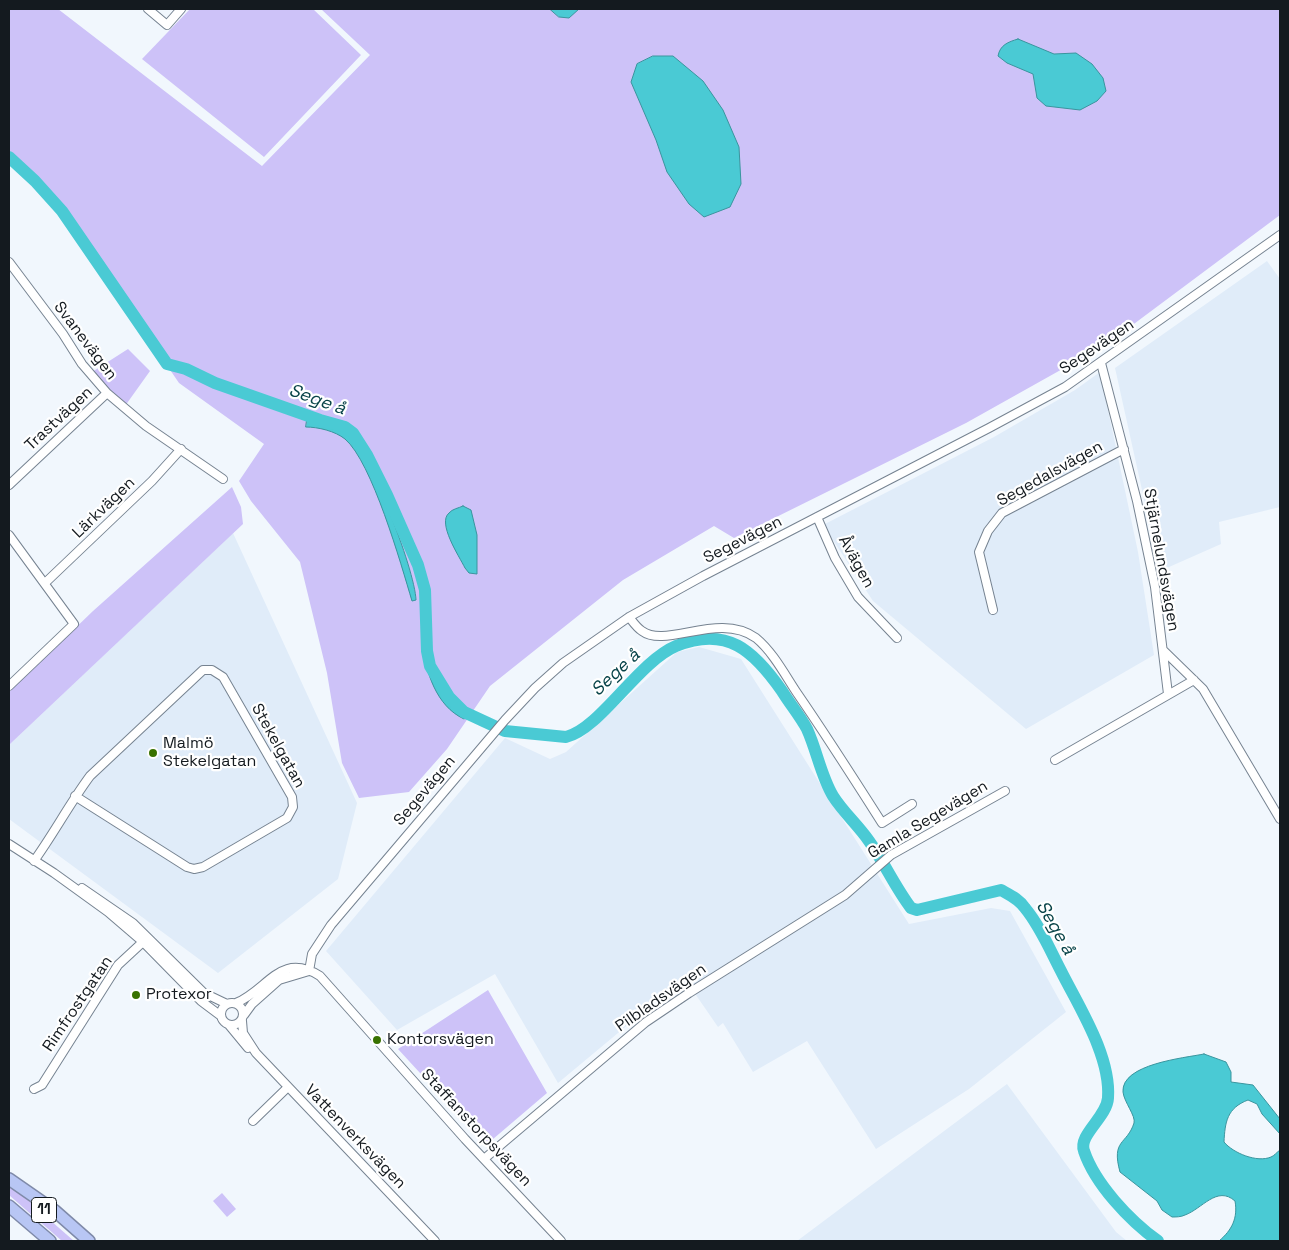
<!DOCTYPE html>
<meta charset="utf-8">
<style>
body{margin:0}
#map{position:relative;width:1289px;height:1250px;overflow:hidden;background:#f1f7fd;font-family:"Space Grotesk",sans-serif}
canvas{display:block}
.frame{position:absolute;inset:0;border:10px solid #141a1f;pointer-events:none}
</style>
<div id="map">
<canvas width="1289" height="1250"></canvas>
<div class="frame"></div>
</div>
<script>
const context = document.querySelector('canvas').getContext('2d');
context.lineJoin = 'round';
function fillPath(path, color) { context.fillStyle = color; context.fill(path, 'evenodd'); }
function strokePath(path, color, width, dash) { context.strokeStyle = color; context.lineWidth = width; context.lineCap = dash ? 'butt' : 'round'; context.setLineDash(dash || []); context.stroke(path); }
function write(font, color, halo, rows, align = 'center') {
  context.font = font + ' "Space Grotesk",sans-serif'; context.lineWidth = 4.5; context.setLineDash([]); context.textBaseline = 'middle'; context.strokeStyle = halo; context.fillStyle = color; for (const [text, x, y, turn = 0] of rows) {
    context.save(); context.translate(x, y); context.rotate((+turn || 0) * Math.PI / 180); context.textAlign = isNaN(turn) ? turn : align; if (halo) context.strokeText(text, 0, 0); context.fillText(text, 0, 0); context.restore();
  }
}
fillPath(new Path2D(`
 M 1267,261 L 1280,279 L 1280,507 L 1219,522 L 1221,544 L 1160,571 L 1115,368 Z
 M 1100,372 L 1138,552 L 1154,655 L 1026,729 L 873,601 L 823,525 L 994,437 L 1075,390 Z
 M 233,533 L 357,803 L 338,879 L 218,973 L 9,819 L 9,745 Z
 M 699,647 L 741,659 L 909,924 L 991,908 L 1010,911 L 1066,1012 L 969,1089 L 876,1149 L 807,1041 L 753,1072 L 723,1023 L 718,1027 L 687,982 L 654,1003 L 558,1083 L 495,974 L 397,1030 L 326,951 L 505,738 L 550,759 L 566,752 L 677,652 Z
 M 1007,1084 L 1116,1232 L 1127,1241 L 797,1241 Z`), '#e0ecf9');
fillPath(new Path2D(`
 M 9,9 L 58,9 L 262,166 L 370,55 L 321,9 L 1280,9 L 1280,215 L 1107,344 L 966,423 L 734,538 L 714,526 L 623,580 L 490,686 L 447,749 L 409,792 L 359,798 L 342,763 L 327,673 L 300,562 L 251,501 L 239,481 L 264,444 L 179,383 L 62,211 L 35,181 L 9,157 Z
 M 190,9 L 313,9 L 361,55 L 264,157 L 142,59 Z
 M 128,349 L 150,371 L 125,406 L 92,372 Z
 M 232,487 L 241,507 L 243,524 L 9,745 L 9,692 L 93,611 Z
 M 488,990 L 547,1093 L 486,1145 L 398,1049 Z
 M 9,1185 L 40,1210 L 34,1217 L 9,1195 Z
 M 222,1193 L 236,1209 L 227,1217 L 213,1201 Z
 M 43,1214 L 74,1241 L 62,1241 L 38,1220 Z`), '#cdc2f8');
const water = new Path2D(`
 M 550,9 L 579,9 L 569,18 L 559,17 Z
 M 1018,39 L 1054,54 L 1076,53 L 1092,64 L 1103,78 L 1106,91 L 1097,101 L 1080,110 L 1046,106 L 1037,98 L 1033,74 L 1007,63 L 998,56 C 1000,45 1008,42 1018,39 Z
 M 653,56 L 673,56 L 703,81 L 723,110 L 739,147 L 741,184 L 730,207 L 704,217 L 689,204 L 667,172 L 656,140 L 631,82 L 637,64 Z
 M 307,420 C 318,423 335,424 344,430 C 368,446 415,570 416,600 L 412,601 C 401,564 372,462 345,439 C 335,431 318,427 306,427 Z
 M 463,506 L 471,510 L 477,535 L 477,574 L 469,573 L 465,568 C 459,556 437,523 449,513 C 452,509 459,508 463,506 Z
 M 422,644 L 425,644 C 429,674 441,700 467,717 L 464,719 C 436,706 426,672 422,644 Z
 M 1204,1054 L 1226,1062 L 1231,1072 L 1231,1082 L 1253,1085 L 1280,1119 L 1280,1134 L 1262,1114 L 1257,1104 L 1248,1100 C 1227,1108 1225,1122 1224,1142 C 1233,1153 1257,1163 1271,1157 C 1274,1156 1277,1152 1280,1150 L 1280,1241 L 1219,1241 C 1232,1230 1238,1218 1235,1201 C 1217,1185 1202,1209 1185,1215 C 1181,1217 1176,1217 1172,1217 L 1162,1210 L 1157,1201 L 1120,1172 C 1111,1139 1127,1145 1134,1123 C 1136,1116 1124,1102 1123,1092 C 1121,1064 1184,1058 1204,1054 Z`);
fillPath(water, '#4acad4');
strokePath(water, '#3a959e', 1);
strokePath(new Path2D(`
 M 9,157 L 35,181 L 62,211 L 167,364 L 186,369 L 215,383 L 320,420 L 345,427 L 353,433 L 367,455 L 387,495 L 418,565 L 425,590 L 427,651 L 430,666 L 449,697 L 464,712 L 505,731 L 566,737 C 600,729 638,662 676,646 C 727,625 754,651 782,691 C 790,704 800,716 807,729 C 817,751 821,776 833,796 C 843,812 858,825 869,841 C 884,862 895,887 911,908 L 917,910 L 1001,890 C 1010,895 1019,899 1025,908 C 1040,926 1050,950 1061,971 C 1079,1007 1111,1056 1108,1098 C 1107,1117 1078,1135 1084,1151 C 1095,1184 1130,1221 1158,1241`), '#4acad4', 12);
const minor = new Path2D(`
 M 148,9 L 167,25 L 181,9
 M 9,262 L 63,334 L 82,364 L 107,393 L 146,426 L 223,479
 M 1101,363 L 1137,501 L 1155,587 L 1168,694
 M 9,485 L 107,393
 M 817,517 L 835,558 L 858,597 L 897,638
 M 9,535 L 74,624 L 9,686
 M 45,583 L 152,481 L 181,449
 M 993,610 L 979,552 L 988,531 L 1002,513 L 1124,449
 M 629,617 C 633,622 637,628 642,631 C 666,649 719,611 756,638 C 773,652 785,675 797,693 C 826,735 854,779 882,823 L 912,804
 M 1163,650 L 1203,689 L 1280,819
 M 1055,760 L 1194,680
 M 9,844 L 54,873 L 108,912 L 143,942 L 201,1001 L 221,1016
 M 34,861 C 54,833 70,803 90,776 L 203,670 L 212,670 L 223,677 L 292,797 L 293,807 L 287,818 L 203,867 L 194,869 L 187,867 L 75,796
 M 82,888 L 133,923 L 204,993 L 227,1004
 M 309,971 L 312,954 L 331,925 L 505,720 L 535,688 L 563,663 L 629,617 L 703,576 L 989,428 L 1065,387 L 1280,235
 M221 1014a11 11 0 1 1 22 0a11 11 0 1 1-22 0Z
 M 236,1003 C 268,990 280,951 320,976 L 465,1139 L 561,1241
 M 244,1015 L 252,1004 L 279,980 L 309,971
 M 242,1021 L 243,1033 L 256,1053 L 435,1241
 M 229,1025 L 248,1048
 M 34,1089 L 42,1085 L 118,965 L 145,940
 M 253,1121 L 288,1087
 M 484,1159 L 646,1022 L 689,993 L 845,895 L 891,855 L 1005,791`);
const highway = new Path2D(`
 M 9,1179 L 55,1211 L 89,1241
 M 9,1206 L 50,1241`);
strokePath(minor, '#768391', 10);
strokePath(highway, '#7f8aa9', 14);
strokePath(minor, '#fff', 8);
strokePath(highway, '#b8c6f4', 11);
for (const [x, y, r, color] of [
 [153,753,5,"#397200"],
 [136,995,5,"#397200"],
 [377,1040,5,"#397200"]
]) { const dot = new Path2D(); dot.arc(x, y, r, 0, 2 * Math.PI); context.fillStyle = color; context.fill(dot); strokePath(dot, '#fff', 2); }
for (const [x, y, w] of [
 [44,1210,25]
]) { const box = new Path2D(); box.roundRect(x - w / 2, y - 12.5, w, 25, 4); context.fillStyle = '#fff'; context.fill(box); strokePath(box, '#141a1f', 1); }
write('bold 15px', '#141a1f', null, [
 ["11",44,1210]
]);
write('16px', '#141a1f', '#fff', [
 ["Svanevägen",85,341,53],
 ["Segevägen",1097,347,-34],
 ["Trastvägen",59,419,-43],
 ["Segedalsvägen",1050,474,-29],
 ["Lärkvägen",104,508,-44],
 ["Segevägen",743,540,-27],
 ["Stjärnelundsvägen",1161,560,80],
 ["Åvägen",856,562,61],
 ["Stekelgatan",278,746,61],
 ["Segevägen",425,791,-50],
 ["Gamla Segevägen",928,820,-31],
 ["Pilbladsvägen",661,998,-35],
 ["Rimfrostgatan",78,1004,-56],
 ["Staffanstorpsvägen",476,1128,47],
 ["Vattenverksvägen",355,1137,46]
]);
write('16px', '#141a1f', '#fff', [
 ["Malmö",163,744],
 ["Stekelgatan",163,762],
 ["Protexor",146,995],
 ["Kontorsvägen",387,1040]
], 'left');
write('italic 18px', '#094449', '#fff', [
 ["Sege å",317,400,20],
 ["Sege å",616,673,-43],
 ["Sege å",1055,928,60]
]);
</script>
